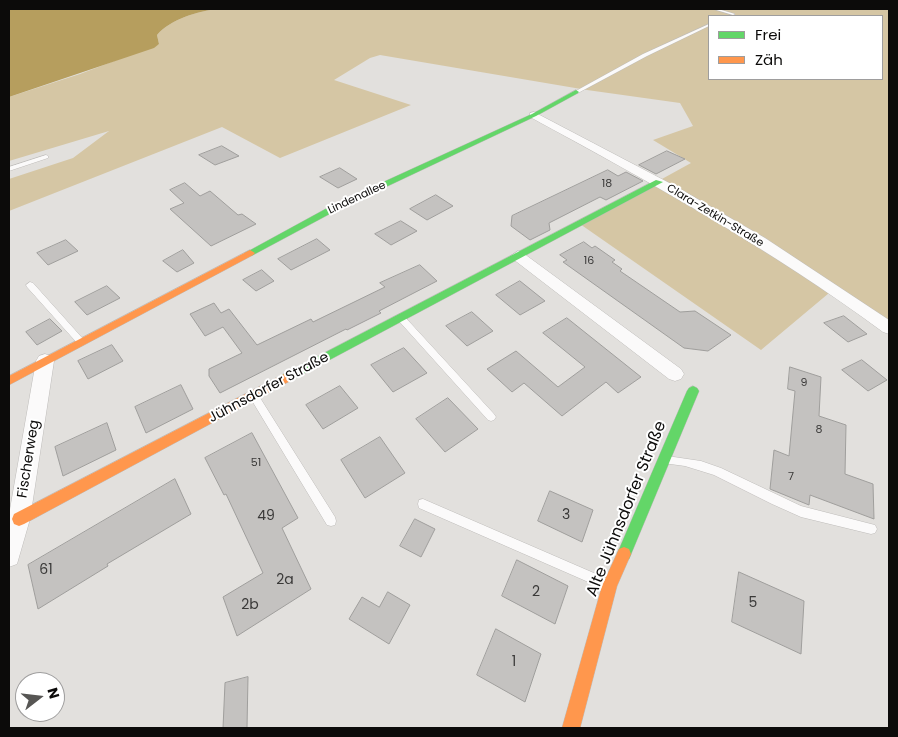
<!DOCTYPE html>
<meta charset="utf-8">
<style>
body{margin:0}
#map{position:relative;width:898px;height:737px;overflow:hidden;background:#e2e0dd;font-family:Poppins,sans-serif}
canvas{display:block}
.frame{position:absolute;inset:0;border:10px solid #0c0b0a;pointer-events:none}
.legend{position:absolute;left:708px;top:15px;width:175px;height:65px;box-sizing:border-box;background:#fff;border:1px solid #9e9d9d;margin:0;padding:6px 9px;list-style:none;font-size:15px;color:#0c0b0a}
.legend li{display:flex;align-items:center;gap:10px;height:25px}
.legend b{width:25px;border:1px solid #9e9d9d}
.north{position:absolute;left:15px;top:672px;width:50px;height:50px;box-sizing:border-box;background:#fff;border:1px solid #9e9d9d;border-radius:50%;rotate:74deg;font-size:14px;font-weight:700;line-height:20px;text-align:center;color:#0c0b0a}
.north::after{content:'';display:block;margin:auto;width:18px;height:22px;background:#575654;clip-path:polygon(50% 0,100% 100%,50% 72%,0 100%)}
</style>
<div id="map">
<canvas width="898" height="737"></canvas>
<div class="frame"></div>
<ul class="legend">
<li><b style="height:6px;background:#63d668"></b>Frei</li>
<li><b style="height:6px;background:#ff974d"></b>Zäh</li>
</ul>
<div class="north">N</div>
</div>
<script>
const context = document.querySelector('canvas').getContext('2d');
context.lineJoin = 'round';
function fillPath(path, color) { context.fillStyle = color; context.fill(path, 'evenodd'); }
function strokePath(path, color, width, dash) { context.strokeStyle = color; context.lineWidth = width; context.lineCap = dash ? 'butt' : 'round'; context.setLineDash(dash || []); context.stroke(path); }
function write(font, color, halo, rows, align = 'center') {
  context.font = font + ' Poppins,sans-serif'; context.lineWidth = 4; context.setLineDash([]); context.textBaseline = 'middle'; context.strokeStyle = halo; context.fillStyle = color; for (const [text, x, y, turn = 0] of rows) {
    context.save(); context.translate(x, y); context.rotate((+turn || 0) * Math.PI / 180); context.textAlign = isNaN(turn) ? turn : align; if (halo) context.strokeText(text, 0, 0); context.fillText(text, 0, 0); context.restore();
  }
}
fillPath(new Path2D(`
 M 218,9 L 889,9 L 889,328 L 835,288 L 761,350 L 580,224 L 691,163 L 653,140 L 693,126 L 680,103 L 587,90 L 380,55 L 370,58 L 334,80 L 411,105 L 280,158 L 222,127 L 9,211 L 9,179 L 73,158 L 109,131 L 9,161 L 9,97 L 80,74 L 159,44 L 157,35 C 171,19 198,11 218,9 ZM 709,16 L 882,16 L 882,79 L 709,79 Z`), '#d5c6a4');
fillPath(new Path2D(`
 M 9,9 L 218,9 C 198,11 171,19 157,35 L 159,44 L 154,48 L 9,97 Z`), '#b69e5e');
const building = new Path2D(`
 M 222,146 L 239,156 L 215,165 L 199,155 Z
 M 667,151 L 685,159 L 656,174 L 639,165 Z
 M 340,168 L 357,179 L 338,188 L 320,177 Z
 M 608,170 L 618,176 L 626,172 L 643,181 L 606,200 L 600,197 L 549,223 L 550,230 L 530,240 L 511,226 L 512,216 Z
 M 185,183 L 200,196 L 210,191 L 238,215 L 242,214 L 256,224 L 211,246 L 170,209 L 184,203 L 170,190 Z
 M 436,195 L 453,206 L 427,220 L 410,209 Z
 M 401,221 L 417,231 L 391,245 L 375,234 Z
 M 317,239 L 330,250 L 291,270 L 278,259 Z
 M 66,240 L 78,251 L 48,265 L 37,253 Z
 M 584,242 L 592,248 L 595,246 L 615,260 L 612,262 L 622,269 L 620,271 L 680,312 L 695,311 L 731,335 L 708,351 L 684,348 L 563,262 L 567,260 L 560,255 Z
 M 183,250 L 194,263 L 177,272 L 163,261 Z
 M 420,265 L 437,281 L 379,311 L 381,313 L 347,330 L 346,329 L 220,393 L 209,376 L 209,369 L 242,353 L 223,327 L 205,336 L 190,314 L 214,303 L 221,313 L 229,309 L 257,345 L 311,319 L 313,322 L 385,287 L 380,283 Z
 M 262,270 L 274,281 L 256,291 L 243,280 Z
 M 520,281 L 545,301 L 520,315 L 496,295 Z
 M 107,286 L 120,298 L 87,315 L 75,302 Z
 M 472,312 L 493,331 L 467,346 L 446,326 Z
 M 844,316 L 867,334 L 848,342 L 824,323 Z
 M 567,318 L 641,377 L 618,393 L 606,382 L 562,416 L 524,383 L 512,392 L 487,369 L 516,351 L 558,387 L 585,367 L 543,333 Z
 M 50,319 L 62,331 L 37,345 L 26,332 Z
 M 112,345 L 123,361 L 88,379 L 78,361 Z
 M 404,348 L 427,373 L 393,392 L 371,365 Z
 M 862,360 L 887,380 L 868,391 L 842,370 Z
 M 790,367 L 821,377 L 819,416 L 846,425 L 845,474 L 873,484 L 874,519 L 810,495 L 809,505 L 770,489 L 774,450 L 789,456 L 795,391 L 788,389 Z
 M 181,385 L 193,409 L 146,433 L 135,407 Z
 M 340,386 L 358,408 L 323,429 L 306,405 Z
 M 448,398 L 478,429 L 445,452 L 416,419 Z
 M 107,423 L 116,450 L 63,476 L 55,447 Z
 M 252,433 L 298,518 L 282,528 L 311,589 L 237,636 L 223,597 L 263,573 L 226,494 L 224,495 L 205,458 Z
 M 380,437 L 405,473 L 365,498 L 341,460 Z
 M 175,479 L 191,514 L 107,564 L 108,566 L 38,609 L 28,565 Z
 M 550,491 L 593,510 L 582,542 L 538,521 Z
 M 415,519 L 435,529 L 421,557 L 400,546 Z
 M 517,560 L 568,586 L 555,624 L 502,596 Z
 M 739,572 L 804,601 L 801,654 L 732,622 Z
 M 388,592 L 410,605 L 389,644 L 349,619 L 362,597 L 379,607 Z
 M 496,629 L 541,654 L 525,702 L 477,675 Z
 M 248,677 L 247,728 L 223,728 L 225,683 Z`);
fillPath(building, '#c4c2c0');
strokePath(building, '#9f9e9c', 1);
const lane = new Path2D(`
 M 713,9 L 718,9 L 735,14 L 733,15 Z
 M 709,24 L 709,26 L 647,56 L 578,93 L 574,92 L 643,54 Z
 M 46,155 L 48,156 L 48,158 L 9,171 L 9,167 Z
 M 30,282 L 33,283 L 84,340 L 85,342 L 84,344 L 78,344 L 27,287 L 26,285 Z
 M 401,315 L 404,316 L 494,414 L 496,417 L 494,420 L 491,421 L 488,420 L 398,320 L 397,318 L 398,316 Z
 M 254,392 L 257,393 L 335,517 L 336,521 L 335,525 L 331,526 L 327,525 L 251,399 L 249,396 L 251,393 Z
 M 667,456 L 701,461 L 721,468 L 801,506 L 871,524 L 875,525 L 877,529 L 875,533 L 871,534 L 801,517 L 772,504 L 714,475 L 685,466 L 663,463 L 662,460 L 663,457 Z
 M 423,499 L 610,580 L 612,584 L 610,588 L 606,590 L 602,588 L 419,508 L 418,504 L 419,500 Z`);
const street = new Path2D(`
 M 534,112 L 675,186 L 765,238 L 889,320 L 889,334 L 883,332 C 772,250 652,183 530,117 L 530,113 Z
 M 518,251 L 523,253 L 681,369 L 684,374 L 681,379 L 675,381 L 669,379 L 513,259 L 511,256 Z
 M 45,354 L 51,356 L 54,361 L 30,519 L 17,564 L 9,567 L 9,515 L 36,361 L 39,356 Z`);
const fast = new Path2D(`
 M 576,90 L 579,92 L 578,93 L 536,116 L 337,210 L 253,255 L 250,256 L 245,253 L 331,206 L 532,114 Z
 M 656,180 L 663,182 L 290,381 L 282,381 L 280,378 L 282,375 Z
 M 693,386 L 697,388 L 699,391 L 629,559 L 624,561 L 619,559 L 617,554 L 687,391 L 689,388 Z`);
const slow = new Path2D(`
 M 250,250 L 255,253 L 253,255 L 9,385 L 9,376 Z
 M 286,373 L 290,375 L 292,378 L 290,381 L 24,524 L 19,526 L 14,524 L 12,519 L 14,514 Z
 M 624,547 L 629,549 L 631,554 L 617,586 L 580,728 L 562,728 L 602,586 L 619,549 Z`);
strokePath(lane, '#bebcba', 1);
strokePath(street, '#bebcba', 1);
strokePath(fast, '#bebcba', 1);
strokePath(slow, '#bebcba', 1);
fillPath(lane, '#fbfafa');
fillPath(street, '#fbfafa');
fillPath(fast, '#63d668');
fillPath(slow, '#ff974d');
write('11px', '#3a3938', null, [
 ["18",607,184],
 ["16",589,261],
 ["9",804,383],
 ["8",819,430],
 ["51",256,463],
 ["7",791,477]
]);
write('11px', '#0c0b0a', '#fff', [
 ["Lindenallee",357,198,-25],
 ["Clara-Zetkin-Straße",715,216,31]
]);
write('14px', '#0c0b0a', '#fff', [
 ["Jühnsdorfer Straße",269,388,-28],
 ["Fischerweg",29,459,-81]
]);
write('14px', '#3a3938', null, [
 ["3",566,515],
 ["49",266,516],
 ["61",46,570],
 ["2a",285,580],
 ["2",536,592],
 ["5",753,603],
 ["2b",250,605],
 ["1",514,662]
]);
write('16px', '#0c0b0a', '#fff', [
 ["Alte Jühnsdorfer Straße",627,509,-68]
]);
</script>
